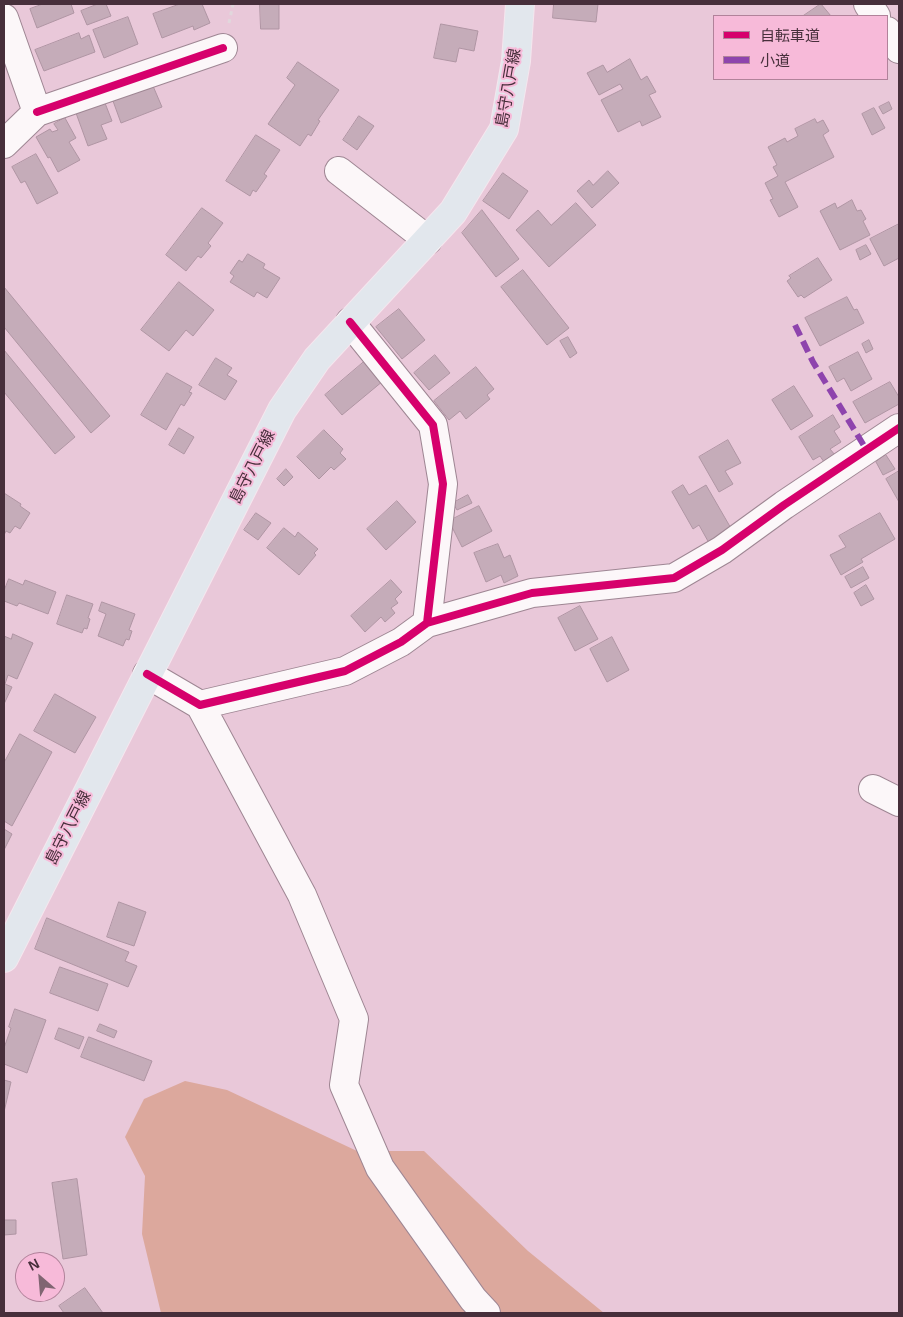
<!DOCTYPE html>
<meta charset="utf-8">
<style>
body{margin:0}
#map{position:relative;width:903px;height:1317px;overflow:hidden;background:#e9c8d9;font-family:Helvetica,"Noto Sans JP",sans-serif}
canvas{display:block}
.frame{position:absolute;inset:0;border:5px solid #472f3b;pointer-events:none}
.legend{position:absolute;left:713px;top:15px;width:175px;height:65px;box-sizing:border-box;background:#f7bad9;border:1px solid #b1829a;margin:0;padding:6px 9px;list-style:none;font-size:15px;color:#472f3b}
.legend li{display:flex;align-items:center;gap:10px;height:25px}
.legend b{width:25px;border:1px solid #b1829a}
.north{position:absolute;left:15px;top:1252px;width:50px;height:50px;box-sizing:border-box;background:#f7bad9;border:1px solid #b1829a;border-radius:50%;rotate:333deg;font-size:14px;font-weight:700;line-height:20px;text-align:center;color:#472f3b}
.north::after{content:'';display:block;margin:auto;width:18px;height:22px;background:#806572;clip-path:polygon(50% 0,100% 100%,50% 72%,0 100%)}
</style>
<div id="map">
<canvas width="903" height="1317"></canvas>
<div class="frame"></div>
<ul class="legend">
<li><b style="height:6px;background:#d6006c"></b>自転車道</li>
<li><b style="height:6px;background:#8e44ad"></b>小道</li>
</ul>
<div class="north">N</div>
</div>
<script>
const context = document.querySelector('canvas').getContext('2d');
context.lineJoin = 'round';
function fillPath(path, color) { context.fillStyle = color; context.fill(path, 'evenodd'); }
function strokePath(path, color, width, dash) { context.strokeStyle = color; context.lineWidth = width; context.lineCap = dash ? 'butt' : 'round'; context.setLineDash(dash || []); context.stroke(path); }
function write(font, color, halo, rows, align = 'center') {
  context.font = font + ' Helvetica,"Noto Sans JP",sans-serif'; context.lineWidth = 4; context.setLineDash([]); context.textBaseline = 'middle'; context.strokeStyle = halo; context.fillStyle = color; for (const [text, x, y, turn = 0] of rows) {
    context.save(); context.translate(x, y); context.rotate((+turn || 0) * Math.PI / 180); context.textAlign = isNaN(turn) ? turn : align; if (halo) context.strokeText(text, 0, 0); context.fillText(text, 0, 0); context.restore();
  }
}
fillPath(new Path2D(`
 M 185,1081 L 227,1090 L 357,1151 L 424,1151 L 528,1251 L 604,1313 L 161,1313 L 142,1234 L 145,1176 L 125,1137 L 144,1099 Z`), '#dca89d');
const building = new Path2D(`
 M 43,4 L 71,4 L 74,13 L 37,28 L 30,9 Z
 M 98,4 L 106,4 L 111,16 L 87,25 L 81,11 Z
 M 180,4 L 202,4 L 210,23 L 194,30 L 193,26 L 162,38 L 153,14 Z
 M 260,4 L 279,4 L 279,29 L 261,29 Z
 M 554,4 L 598,4 L 596,22 L 553,18 Z
 M 821,4 L 831,16 L 803,16 Z
 M 128,17 L 138,44 L 104,58 L 93,30 Z
 M 441,24 L 478,31 L 474,51 L 459,48 L 456,62 L 434,58 Z
 M 79,33 L 81,39 L 89,35 L 95,52 L 44,71 L 35,50 Z
 M 630,59 L 641,80 L 647,76 L 656,92 L 649,95 L 661,117 L 642,126 L 640,121 L 618,132 L 601,100 L 623,89 L 620,84 L 599,95 L 587,73 L 603,65 L 607,72 Z
 M 298,62 L 339,90 L 318,120 L 320,121 L 311,136 L 308,134 L 300,146 L 268,124 L 295,85 L 287,78 Z
 M 153,86 L 162,107 L 121,123 L 113,101 Z
 M 889,102 L 892,109 L 883,114 L 879,107 Z
 M 105,103 L 112,121 L 101,125 L 107,139 L 88,146 L 76,113 Z
 M 874,108 L 885,128 L 872,135 L 862,114 Z
 M 359,116 L 374,126 L 357,150 L 343,140 Z
 M 65,118 L 76,138 L 69,142 L 80,160 L 58,172 L 50,157 L 48,158 L 36,137 L 50,129 L 52,132 L 58,130 L 54,124 Z
 M 815,119 L 817,123 L 823,120 L 829,131 L 823,135 L 834,157 L 785,182 L 798,207 L 779,217 L 770,200 L 773,199 L 765,183 L 778,176 L 773,167 L 777,165 L 768,147 L 785,138 L 787,142 L 798,136 L 795,129 Z
 M 256,135 L 280,150 L 264,174 L 267,176 L 256,192 L 253,190 L 250,196 L 226,181 Z
 M 36,154 L 58,193 L 37,204 L 25,181 L 21,183 L 12,167 Z
 M 608,171 L 619,183 L 592,208 L 577,191 L 589,180 L 593,185 Z
 M 503,173 L 528,191 L 509,219 L 483,201 Z
 M 852,200 L 857,211 L 861,210 L 866,219 L 863,221 L 870,235 L 840,250 L 820,211 L 835,203 L 837,208 Z
 M 576,203 L 596,225 L 549,267 L 516,230 L 538,210 L 551,225 Z
 M 202,208 L 223,223 L 208,243 L 211,246 L 201,258 L 198,256 L 186,271 L 166,255 Z
 M 482,210 L 519,259 L 496,277 L 462,233 Z
 M 899,224 L 899,258 L 884,266 L 870,239 Z
 M 866,245 L 871,254 L 860,260 L 856,250 Z
 M 248,254 L 265,264 L 263,268 L 280,278 L 267,298 L 257,292 L 254,297 L 230,282 L 234,276 L 230,273 L 239,260 L 242,262 Z
 M 818,258 L 832,280 L 804,298 L 801,295 L 798,297 L 787,281 L 791,278 L 789,276 Z
 M 523,270 L 569,328 L 547,345 L 501,287 Z
 M 179,282 L 214,310 L 193,336 L 186,330 L 169,351 L 141,330 Z
 M 4,287 L 110,416 L 91,433 L 4,327 Z
 M 847,297 L 854,310 L 857,309 L 864,323 L 820,346 L 805,318 Z
 M 399,309 L 425,340 L 402,359 L 376,327 Z
 M 568,337 L 577,353 L 570,358 L 560,341 Z
 M 869,340 L 873,349 L 866,353 L 862,344 Z
 M 4,350 L 75,437 L 55,454 L 4,392 Z
 M 858,352 L 872,379 L 851,391 L 844,378 L 837,382 L 829,367 Z
 M 435,355 L 450,373 L 429,390 L 414,373 Z
 M 216,358 L 232,368 L 227,375 L 237,381 L 225,400 L 199,385 Z
 M 365,361 L 383,381 L 342,415 L 325,395 Z
 M 476,367 L 494,389 L 487,395 L 490,399 L 466,419 L 460,411 L 449,420 L 434,401 Z
 M 167,373 L 192,387 L 189,392 L 192,393 L 184,406 L 181,404 L 166,430 L 141,415 Z
 M 890,382 L 899,397 L 899,404 L 865,423 L 853,402 Z
 M 794,386 L 813,416 L 791,430 L 772,400 Z
 M 833,415 L 840,427 L 834,431 L 841,442 L 830,449 L 835,455 L 824,462 L 820,456 L 813,460 L 799,437 Z
 M 179,428 L 194,437 L 184,454 L 169,445 Z
 M 324,430 L 343,449 L 340,453 L 346,459 L 334,470 L 331,467 L 319,479 L 297,457 Z
 M 728,440 L 741,463 L 725,471 L 733,484 L 719,492 L 699,457 Z
 M 886,455 L 895,469 L 883,475 L 876,462 Z
 M 286,469 L 293,477 L 284,486 L 277,479 Z
 M 899,471 L 899,502 L 886,479 Z
 M 683,485 L 689,495 L 706,485 L 732,530 L 709,543 L 699,525 L 693,529 L 672,492 Z
 M 4,493 L 21,504 L 20,506 L 30,513 L 20,529 L 15,526 L 10,533 L 6,531 L 4,535 Z
 M 468,495 L 472,503 L 457,510 L 453,503 Z
 M 397,501 L 416,522 L 386,550 L 367,529 Z
 M 479,506 L 492,531 L 462,547 L 449,521 Z
 M 256,513 L 271,523 L 258,540 L 244,530 Z
 M 880,513 L 895,539 L 861,559 L 863,562 L 841,575 L 830,555 L 846,547 L 839,536 Z
 M 284,528 L 295,537 L 298,532 L 318,549 L 314,553 L 316,555 L 299,575 L 267,548 Z
 M 498,544 L 504,558 L 510,555 L 518,576 L 504,583 L 501,575 L 486,582 L 474,553 Z
 M 863,567 L 869,578 L 851,588 L 845,577 Z
 M 9,579 L 23,585 L 25,580 L 56,592 L 48,614 L 19,603 L 17,606 L 4,601 L 4,591 Z
 M 391,580 L 402,592 L 395,599 L 398,603 L 391,608 L 395,613 L 385,622 L 381,617 L 365,632 L 351,616 Z
 M 866,585 L 874,599 L 861,606 L 854,593 Z
 M 67,595 L 93,604 L 88,618 L 90,619 L 87,629 L 84,628 L 82,633 L 57,624 Z
 M 102,602 L 135,614 L 129,630 L 132,631 L 129,640 L 126,639 L 123,646 L 98,636 L 106,614 L 99,611 Z
 M 580,606 L 598,639 L 575,651 L 558,618 Z
 M 13,634 L 33,643 L 17,679 L 8,675 L 5,684 L 12,687 L 4,704 L 4,636 L 11,639 Z
 M 612,637 L 629,670 L 607,682 L 590,649 Z
 M 55,694 L 96,717 L 75,753 L 34,731 Z
 M 20,734 L 52,752 L 12,826 L 4,821 L 4,763 Z
 M 4,829 L 12,834 L 4,850 Z
 M 119,902 L 146,912 L 134,946 L 107,937 Z
 M 47,918 L 129,952 L 125,961 L 137,966 L 128,987 L 35,949 Z
 M 60,967 L 108,984 L 98,1011 L 50,993 Z
 M 15,1009 L 46,1020 L 27,1073 L 4,1064 L 4,1048 L 11,1028 L 9,1027 Z
 M 100,1024 L 117,1031 L 114,1038 L 97,1031 Z
 M 59,1028 L 84,1037 L 79,1049 L 55,1039 Z
 M 89,1037 L 152,1061 L 144,1081 L 81,1057 Z
 M 4,1080 L 11,1082 L 4,1112 Z
 M 77,1179 L 87,1255 L 63,1259 L 52,1183 Z
 M 4,1220 L 16,1220 L 16,1234 L 4,1235 Z
 M 85,1288 L 103,1313 L 64,1313 L 59,1306 Z`);
fillPath(building, '#c5acb9');
strokePath(building, '#af95a3', 1);
const minor = new Path2D(`
 M 868,4 L 876,16
 M 4,18 L 37,112 L 4,144
 M 887,31 L 899,49
 M 37,112 L 223,48
 M 339,171 L 428,240
 M 350,322 L 433,425 L 443,484 L 427,623
 M 147,674 L 200,705 L 302,895 L 354,1019 L 344,1085 L 380,1168 L 473,1299 L 486,1313
 M 200,705 L 345,671 L 401,642 L 427,623 L 532,593 L 674,578 L 722,550 L 784,505 L 899,428
 M 873,789 L 899,802`);
const major = new Path2D(`
 M 4,958 L 282,410 L 317,359 L 453,212 L 504,129 L 516,61 L 520,4`);
strokePath(minor, '#9e8693', 30);
strokePath(major, '#f5e6ee', 30);
strokePath(new Path2D(`
 M 229,23 L 233,4`), '#e1d7dc', 3, [4, 4]);
strokePath(minor, '#fcf7f9', 28);
strokePath(major, '#e2e7ed', 28);
strokePath(new Path2D(`
 M 795,325 L 813,362 L 866,449`), '#8e44ad', 6, [12, 6]);
strokePath(new Path2D(`
 M 37,112 L 223,48
 M 350,322 L 433,425 L 443,484 L 427,623
 M 147,674 L 200,705 L 345,671 L 401,642 L 427,623 L 532,593 L 674,578 L 722,550 L 784,505 L 899,428`), '#d6006c', 8);
write('16px', '#472f3b', '#f7bad9', [
 ["島守八戸線",509,88,-80],
 ["島守八戸線",253,467,-63],
 ["島守八戸線",69,828,-63]
]);
</script>
